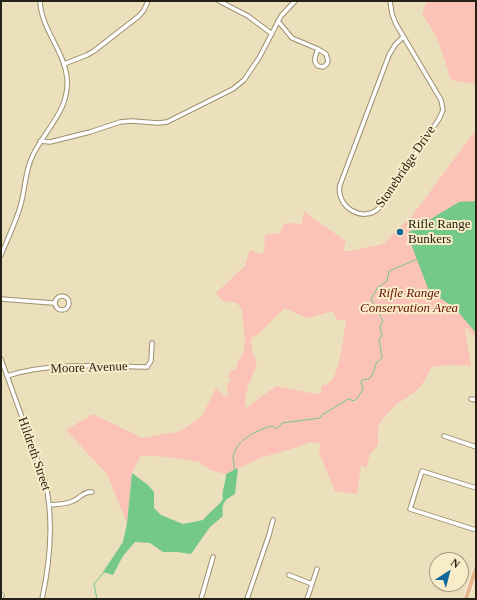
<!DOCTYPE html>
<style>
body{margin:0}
#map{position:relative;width:477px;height:600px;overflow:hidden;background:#ecdfbc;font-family:"Times New Roman",serif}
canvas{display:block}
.frame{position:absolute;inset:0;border:2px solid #252114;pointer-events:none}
.north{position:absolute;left:429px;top:552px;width:40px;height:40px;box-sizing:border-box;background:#f9ecc9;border:1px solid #a49b81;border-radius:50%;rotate:36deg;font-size:11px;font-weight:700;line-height:16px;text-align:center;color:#252114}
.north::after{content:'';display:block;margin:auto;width:14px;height:18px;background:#116798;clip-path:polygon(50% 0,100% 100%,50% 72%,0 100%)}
</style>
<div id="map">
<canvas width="477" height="600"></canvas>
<div class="frame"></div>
<div class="north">N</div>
</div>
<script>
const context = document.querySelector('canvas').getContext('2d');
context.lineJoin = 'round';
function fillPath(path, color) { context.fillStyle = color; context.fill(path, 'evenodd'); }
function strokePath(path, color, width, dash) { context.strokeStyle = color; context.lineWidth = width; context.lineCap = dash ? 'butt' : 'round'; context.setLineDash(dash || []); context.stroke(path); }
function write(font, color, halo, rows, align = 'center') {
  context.font = font + ' "Times New Roman",serif'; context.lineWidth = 4; context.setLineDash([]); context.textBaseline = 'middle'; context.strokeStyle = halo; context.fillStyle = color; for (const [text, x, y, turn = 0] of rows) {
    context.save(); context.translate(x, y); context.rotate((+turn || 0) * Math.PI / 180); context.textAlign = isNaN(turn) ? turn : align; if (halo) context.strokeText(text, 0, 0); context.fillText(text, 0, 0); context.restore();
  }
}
fillPath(new Path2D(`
 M 427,1 L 476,1 L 476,84 L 451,80 C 443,55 439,36 422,14 Z
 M 476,130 L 476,339 L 467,328 L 465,330 L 471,366 L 446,365 L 432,367 L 421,386 L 415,392 L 394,406 L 379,424 L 378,427 L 378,445 L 370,454 L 366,468 L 361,465 L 357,494 L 335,491 L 319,452 L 320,443 L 309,442 L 301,446 L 260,458 L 226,474 L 210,470 L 199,462 L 175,458 L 141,455 L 132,473 L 127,523 L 107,474 L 66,430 L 93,414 L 142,438 L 181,431 L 202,416 L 216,388 L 224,396 L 228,395 L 227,385 L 231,380 L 229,376 L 230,371 L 236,370 L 238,362 L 243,353 L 245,341 L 242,309 L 237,303 L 223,301 L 216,293 L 245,266 L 250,250 L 261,254 L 264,252 L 265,235 L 280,233 L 285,223 L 302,224 L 304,211 L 311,217 L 346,241 L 343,251 L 351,251 L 383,244 L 412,216 ZM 284,308 L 307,318 L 333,311 L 337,320 L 346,320 C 344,333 340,374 330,382 C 328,384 324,385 321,386 L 322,392 L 316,394 L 276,386 L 246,408 C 243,398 248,393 248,384 L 251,381 L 251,376 L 257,366 L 255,362 L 256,359 C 252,353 251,345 251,338 L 259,334 Z`), '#fbc2b7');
fillPath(new Path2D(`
 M 476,201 L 476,333 L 455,308 L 429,291 L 408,236 L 409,232 L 459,202 Z
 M 238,468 L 235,494 C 223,501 222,503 223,516 L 210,527 L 191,554 L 177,552 L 163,552 L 150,543 L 135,542 L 123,556 L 113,575 L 103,572 L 123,542 L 127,523 L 132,473 L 148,485 L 154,492 L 154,508 L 161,515 L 183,524 L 203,520 C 209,512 218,507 223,499 C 221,491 226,483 226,474 Z`), '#74c989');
strokePath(new Path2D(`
 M 234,470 C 235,466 233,461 233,457 C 236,440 257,430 272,426 L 277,429 L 282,423 L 320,418 L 322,415 L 348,399 L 354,401 L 358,397 L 363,389 L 361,381 L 362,380 L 368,379 L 371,377 L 374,371 L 376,363 L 382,358 L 379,339 L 382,336 L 380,326 L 383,321 L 371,299 L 378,287 L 387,281 L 389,271 L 417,259
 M 97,599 L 94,584 L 104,572`), '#74c989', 1);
const minor = new Path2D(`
 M 219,1 L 248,16 L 272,34
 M 390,1 L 392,14 L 396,24 L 441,100 L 443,110 L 439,119 L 379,208 C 363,224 335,206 340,185 L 389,55 L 395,45 L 403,37
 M 278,21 L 292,38 L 318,49 L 326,54 L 328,61 L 327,64 L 323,67 L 318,66 C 312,61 316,55 318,49
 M 64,64 L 87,55 L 94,51 L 139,16 L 144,10 L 148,1
 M 40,141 L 50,142 L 90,132 L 120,122 L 132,121 L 158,123 L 167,122 L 233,89 L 244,80 L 259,58 L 281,16 L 295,1
 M 1,255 C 8,238 16,222 21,204 C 25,189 25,172 32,157 C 44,130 70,111 67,78 C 64,50 41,29 40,1
 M55 303a7 7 0 1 1 14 0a7 7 0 1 1-14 0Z
 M 1,299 L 53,303
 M 1,359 L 45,481 C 54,519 50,562 42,599
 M 7,376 C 49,362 102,366 147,367 L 151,361 L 152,343
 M 471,399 L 476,400
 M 444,436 L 476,447
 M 476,488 L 422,471 L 410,509 L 476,530
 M 49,505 C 57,504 67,505 75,500 C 81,497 84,491 92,492
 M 289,575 L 312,584
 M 1,598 L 2,595
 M 201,599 L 213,557
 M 247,599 L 269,535 L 273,520
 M 307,599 L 317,569`);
const major = new Path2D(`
 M 466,599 L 476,568`);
strokePath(minor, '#9c906f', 5.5);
strokePath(major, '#fff', 6);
strokePath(minor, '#fff', 3.5);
strokePath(major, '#e6b98f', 4.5);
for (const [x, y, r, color] of [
 [400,232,4,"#116798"]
]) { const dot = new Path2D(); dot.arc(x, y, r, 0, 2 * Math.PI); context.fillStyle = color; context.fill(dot); strokePath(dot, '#f9ecc9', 1.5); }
write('13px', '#252114', '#f9ecc9', [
 ["Stonebridge Drive",406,167,-56],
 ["Moore Avenue",89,368,-2],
 ["Hildreth Street",34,454,71]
]);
write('13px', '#252114', '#f9ecc9', [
 ["Rifle Range",408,225],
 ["Bunkers",408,240]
], 'left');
write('italic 13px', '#691208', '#f9ecc9', [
 ["Rifle Range",409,294],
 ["Conservation Area",409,309]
]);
</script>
